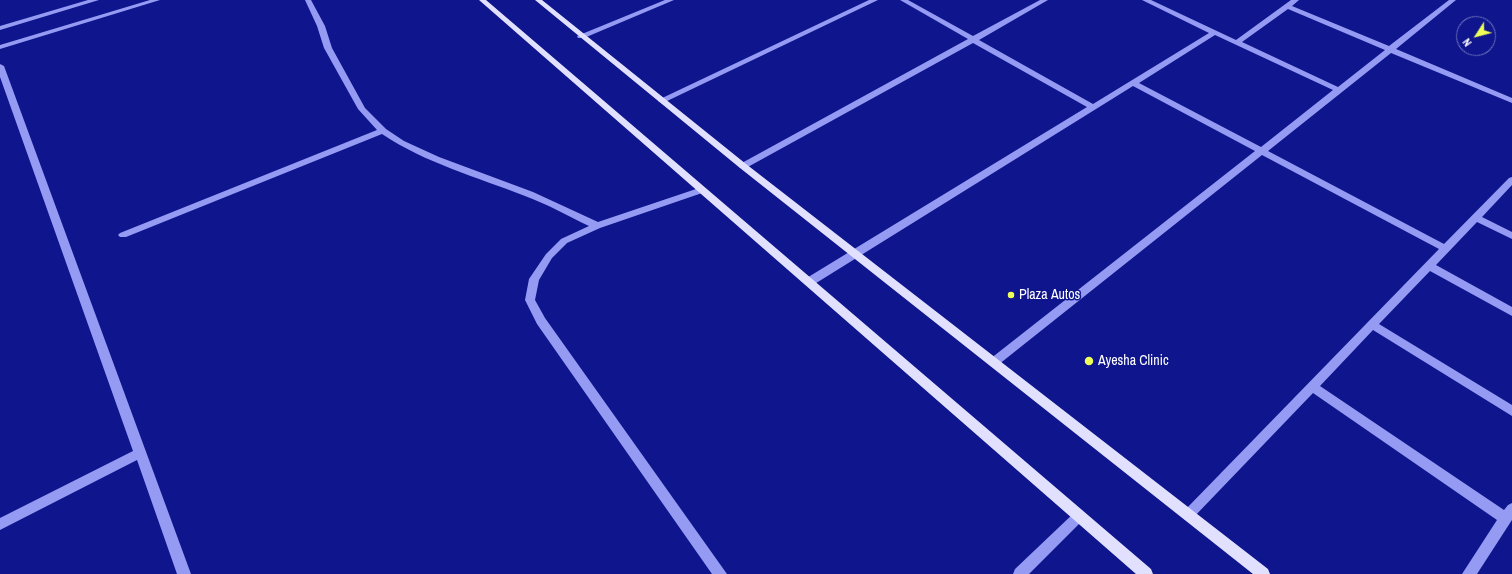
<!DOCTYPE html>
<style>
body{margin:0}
#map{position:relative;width:1512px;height:574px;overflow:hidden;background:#0e158d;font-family:"Archivo Narrow",sans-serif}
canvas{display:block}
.north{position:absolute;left:1456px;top:16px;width:40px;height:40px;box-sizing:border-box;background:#0e158d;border:1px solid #6e73bb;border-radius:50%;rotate:234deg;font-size:11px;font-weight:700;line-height:16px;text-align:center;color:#fff}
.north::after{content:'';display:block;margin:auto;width:14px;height:18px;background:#eeff57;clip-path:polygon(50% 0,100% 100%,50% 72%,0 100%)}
</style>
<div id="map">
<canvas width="1512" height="574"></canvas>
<div class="north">N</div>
</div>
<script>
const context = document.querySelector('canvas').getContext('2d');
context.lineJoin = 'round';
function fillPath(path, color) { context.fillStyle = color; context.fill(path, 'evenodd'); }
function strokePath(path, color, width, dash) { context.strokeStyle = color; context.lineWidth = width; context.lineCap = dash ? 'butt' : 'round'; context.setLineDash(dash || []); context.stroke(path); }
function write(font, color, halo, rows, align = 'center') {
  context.font = font + ' "Archivo Narrow",sans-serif'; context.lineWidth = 3; context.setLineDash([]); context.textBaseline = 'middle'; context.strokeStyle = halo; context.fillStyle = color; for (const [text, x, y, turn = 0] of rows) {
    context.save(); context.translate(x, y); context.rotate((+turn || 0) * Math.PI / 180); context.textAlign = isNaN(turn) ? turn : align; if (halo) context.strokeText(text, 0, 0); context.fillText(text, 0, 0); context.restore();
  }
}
fillPath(new Path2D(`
 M 88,0 L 99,0 L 0,30 L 0,26 Z
 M 150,0 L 160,0 L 0,49 L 0,45 Z
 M 305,0 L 311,0 L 325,26 L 332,48 L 365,108 L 386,129 L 404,141 L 439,157 L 533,192 L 598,222 L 699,188 L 705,188 L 706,190 L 705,192 L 600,228 L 567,243 L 552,258 L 539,280 L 535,300 L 545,318 L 727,574 L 712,574 L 537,324 L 525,300 L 529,279 L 546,254 L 561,239 L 589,226 C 568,216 547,204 525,196 C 477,177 425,163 382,134 L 126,237 L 120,237 L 118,235 L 120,233 L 377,130 L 358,109 L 324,48 L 317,26 Z
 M 665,0 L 674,0 L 584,38 L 578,38 L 577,36 Z
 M 869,0 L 878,0 L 665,102 L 659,102 L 658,100 Z
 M 900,0 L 908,0 L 973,36 L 1040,0 L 1048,0 L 979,40 L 1093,104 L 1209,33 L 1142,0 L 1151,0 L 1236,40 L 1291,0 L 1299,0 L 1292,6 L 1389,46 L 1449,0 L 1456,0 L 1396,49 L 1512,98 L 1512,103 L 1391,53 L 1268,151 L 1444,244 L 1509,178 L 1512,177 L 1512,185 L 1482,217 L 1512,232 L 1512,239 L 1477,222 L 1436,265 L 1512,307 L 1512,316 L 1430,271 L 1379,324 L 1512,405 L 1512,416 L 1373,330 L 1320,386 L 1504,510 L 1508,505 L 1512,503 L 1512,520 L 1510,523 L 1477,574 L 1462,574 L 1497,520 L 1313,393 L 1192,519 L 1188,521 L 1184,519 L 1182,515 L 1184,511 L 1439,249 L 1262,155 L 998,365 L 994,366 L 990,365 L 989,362 L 990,359 L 1255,151 L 1133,86 L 813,285 L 805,285 L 804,282 L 805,279 L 1087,107 L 973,43 L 746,168 L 740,168 L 739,166 L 740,164 L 968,39 ZM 1288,9 L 1385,50 L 1338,87 L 1242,42 ZM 1215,35 L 1333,90 L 1261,147 L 1139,83 Z
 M 0,64 L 4,66 L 191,574 L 177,574 L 137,460 L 0,530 L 0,518 L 133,451 L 0,77 Z
 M 1079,510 L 1083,512 L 1085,516 L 1083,520 L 1029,574 L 1013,574 L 1015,569 L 1075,512 Z`), '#959bf3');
fillPath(new Path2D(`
 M 479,0 L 486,0 L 1151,569 L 1153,574 L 1136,574 Z
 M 535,0 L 542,0 L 746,164 L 1268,569 L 1270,574 L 1253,574 L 740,168 Z`), '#e1e1ff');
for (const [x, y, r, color] of [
 [1011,295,4,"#eeff57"],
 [1089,361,5,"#eeff57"]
]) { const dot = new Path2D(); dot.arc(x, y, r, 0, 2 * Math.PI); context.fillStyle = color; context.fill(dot); strokePath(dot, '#0e158d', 1.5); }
write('14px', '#fff', '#0e158d', [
 ["Plaza Autos",1019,295],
 ["Ayesha Clinic",1098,361]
], 'left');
</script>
